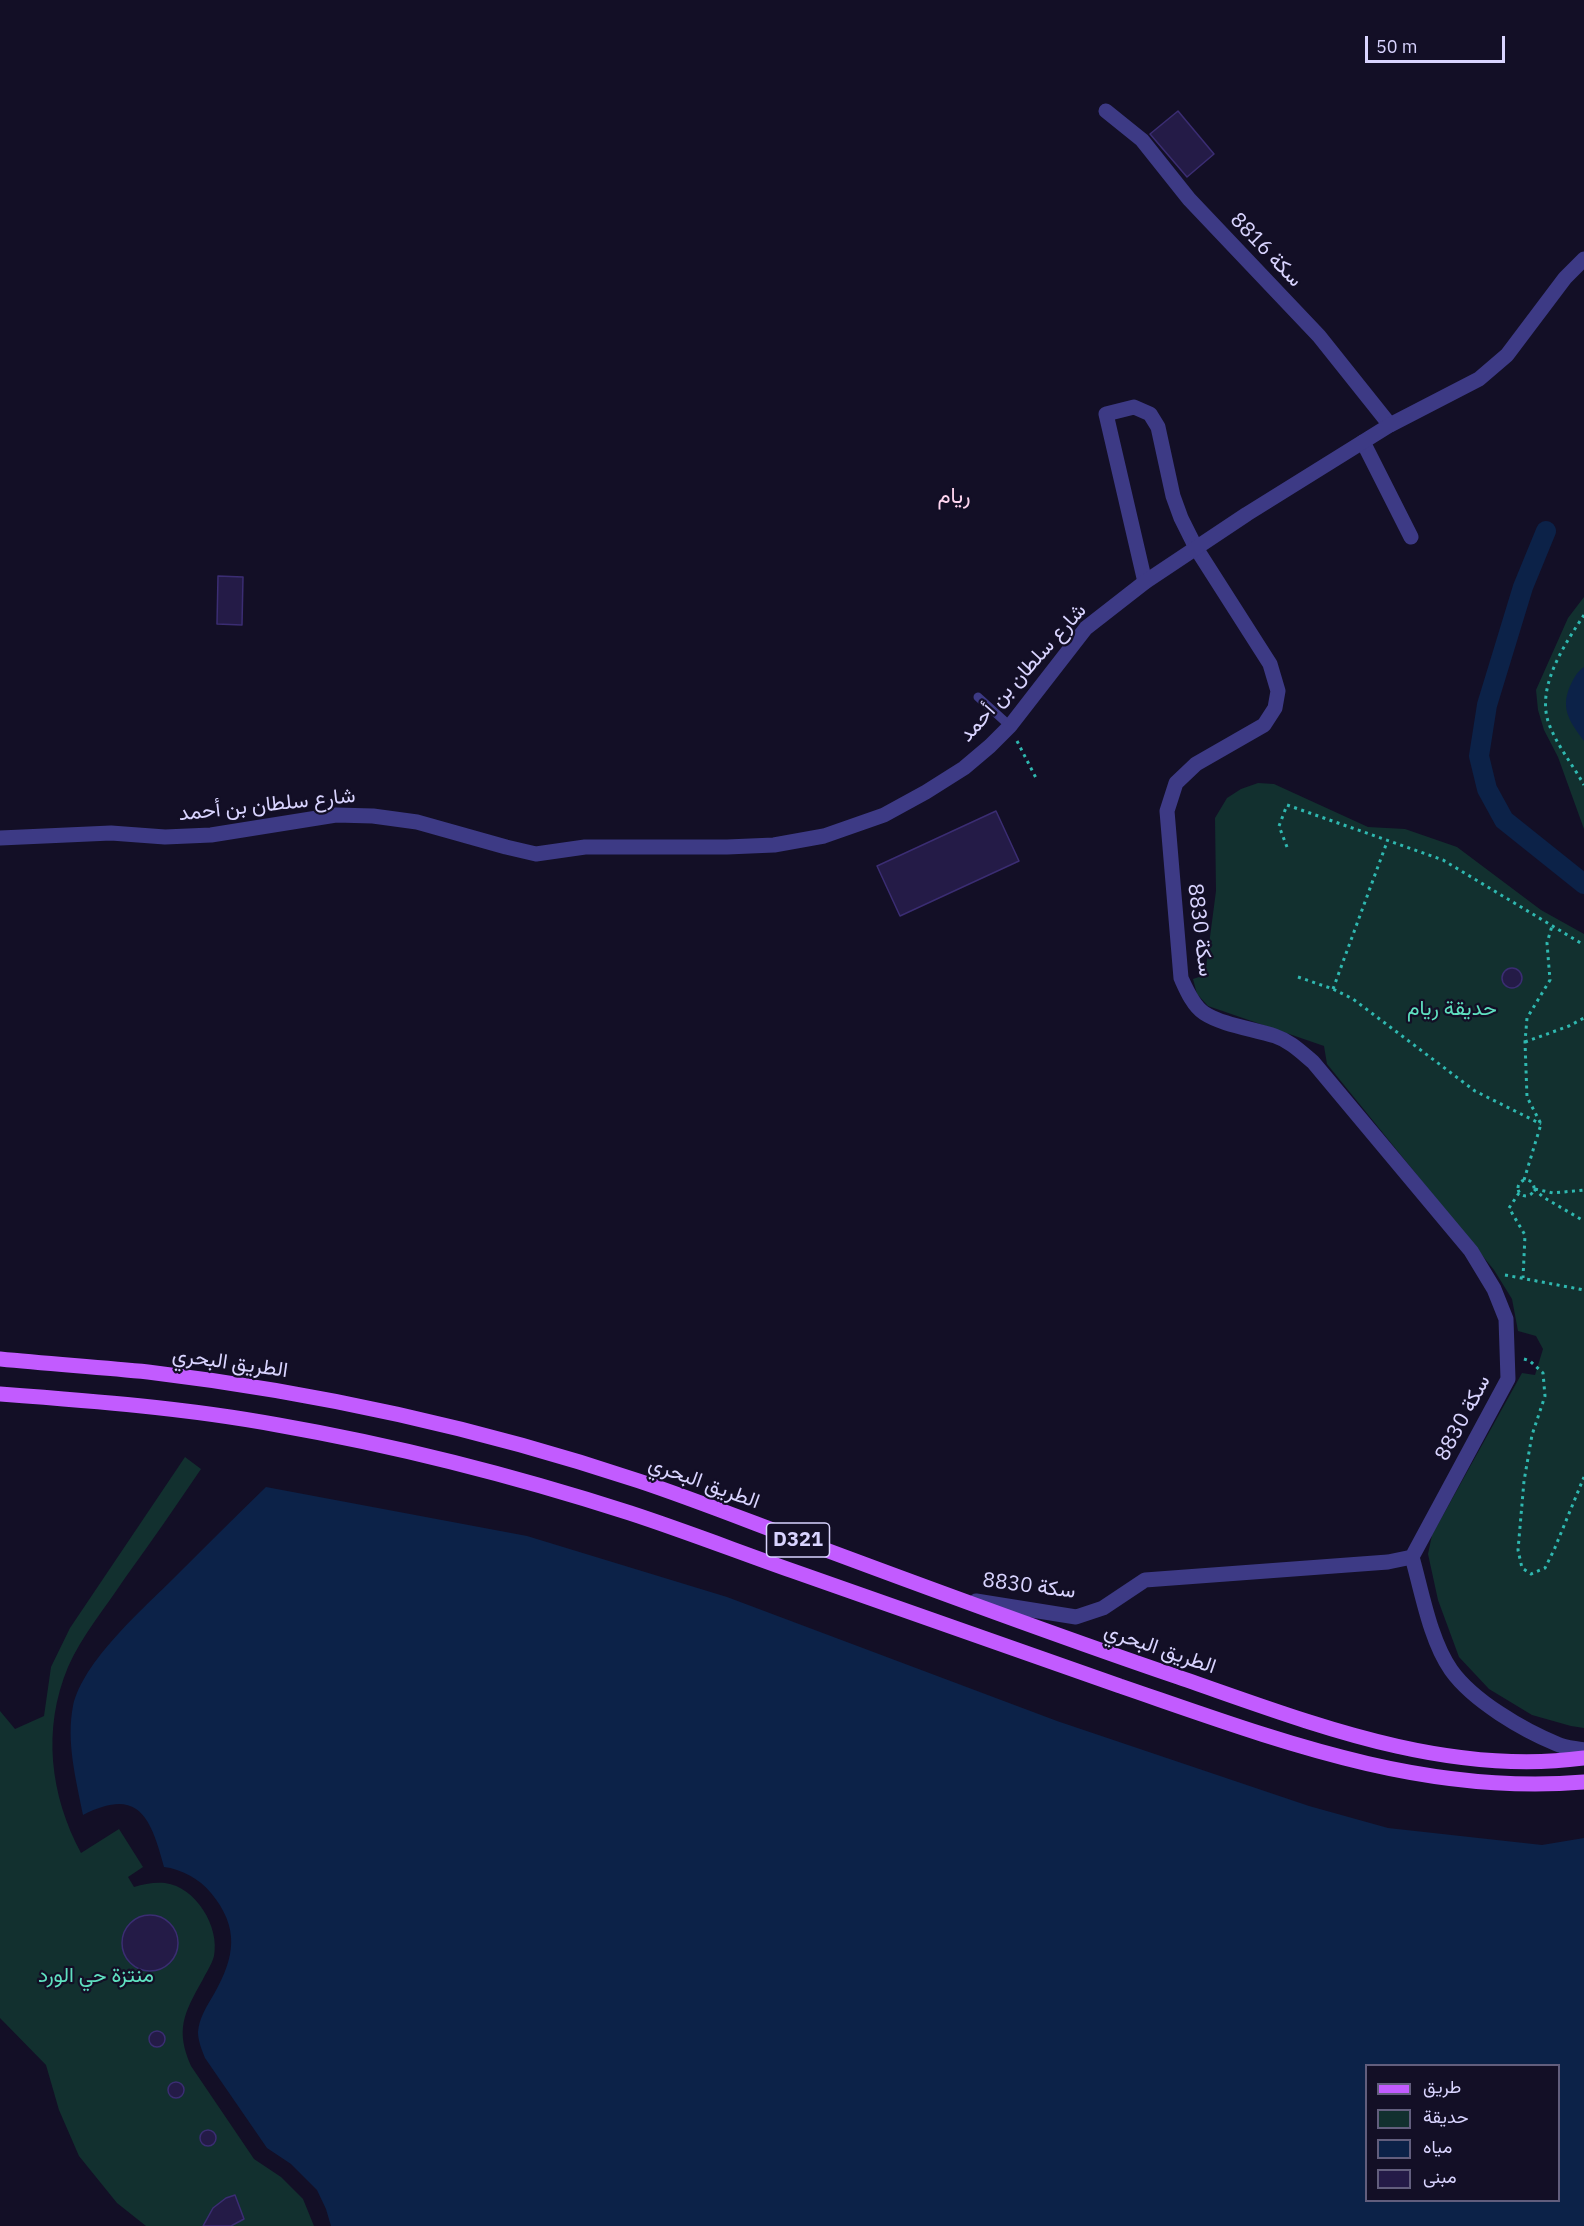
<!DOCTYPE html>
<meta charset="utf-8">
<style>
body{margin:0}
#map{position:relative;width:1584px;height:2226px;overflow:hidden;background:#130f26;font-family:"IBM Plex Sans",Vazirmatn,sans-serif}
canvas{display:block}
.legend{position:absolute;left:1365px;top:2064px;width:195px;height:138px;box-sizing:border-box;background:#130f26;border:2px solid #625e7d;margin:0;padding:8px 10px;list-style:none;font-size:18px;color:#d9d4ff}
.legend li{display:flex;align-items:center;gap:12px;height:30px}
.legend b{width:30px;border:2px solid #625e7d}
.scale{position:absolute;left:1365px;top:36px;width:140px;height:27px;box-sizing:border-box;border:3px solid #d9d4ff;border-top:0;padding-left:8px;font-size:18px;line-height:21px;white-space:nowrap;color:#d9d4ff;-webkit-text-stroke:4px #130f26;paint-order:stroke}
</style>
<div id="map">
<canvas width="1584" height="2226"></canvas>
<ul class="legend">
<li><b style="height:8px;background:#c25bff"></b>طريق</li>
<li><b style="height:16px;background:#12302f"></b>حديقة</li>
<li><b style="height:16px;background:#0c2248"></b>مياه</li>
<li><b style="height:16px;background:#241b47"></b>مبنى</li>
</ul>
<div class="scale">50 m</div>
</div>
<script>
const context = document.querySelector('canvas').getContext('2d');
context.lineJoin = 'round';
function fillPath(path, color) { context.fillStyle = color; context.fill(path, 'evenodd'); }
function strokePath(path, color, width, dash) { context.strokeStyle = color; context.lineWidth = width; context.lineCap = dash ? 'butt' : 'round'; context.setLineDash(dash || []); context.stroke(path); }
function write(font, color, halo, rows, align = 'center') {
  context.font = font + ' "IBM Plex Sans",Vazirmatn,sans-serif'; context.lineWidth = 4.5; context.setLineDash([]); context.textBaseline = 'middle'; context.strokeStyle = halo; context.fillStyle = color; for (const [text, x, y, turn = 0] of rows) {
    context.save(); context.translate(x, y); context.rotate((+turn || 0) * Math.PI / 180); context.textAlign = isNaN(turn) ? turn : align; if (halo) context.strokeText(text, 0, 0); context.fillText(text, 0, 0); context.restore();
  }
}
fillPath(new Path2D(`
 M 1584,597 L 1584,829 L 1558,757 L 1544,730 L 1538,710 L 1536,690 L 1568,618 Z
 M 1258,783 L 1274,784 L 1368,827 L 1405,829 L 1457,847 L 1541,910 L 1584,934 L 1584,1728 L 1571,1726 L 1532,1715 L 1489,1689 L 1459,1657 L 1438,1600 L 1428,1554 L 1432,1535 L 1522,1373 L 1535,1375 L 1543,1349 L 1536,1336 L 1518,1331 L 1512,1299 L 1494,1270 L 1327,1064 L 1324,1046 L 1208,1006 L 1197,994 L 1193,979 L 1205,975 L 1216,891 L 1215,818 L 1227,798 L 1241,789 Z
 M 185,1457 L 201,1469 C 176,1506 151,1542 125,1578 C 106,1607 82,1635 68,1667 C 42,1729 50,1795 81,1853 L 119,1829 L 143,1867 L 128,1877 L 134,1887 C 144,1884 154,1882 165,1883 C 196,1887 220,1927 214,1956 C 212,1964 206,1973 202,1981 C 184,2013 175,2030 191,2066 L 254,2159 L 281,2177 L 303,2199 L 314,2226 L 146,2226 L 117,2203 L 79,2156 L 59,2110 L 46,2065 L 0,2018 L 0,1711 L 15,1729 L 44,1716 L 51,1667 L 70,1628 Z`), '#12302f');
fillPath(new Path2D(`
 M 1584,667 L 1584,741 C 1569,721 1559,707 1572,682 C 1575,676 1578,671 1584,667 Z
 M 266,1487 L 527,1536 L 727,1597 L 1057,1721 L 1309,1806 L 1388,1828 L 1542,1845 L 1584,1838 L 1584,2226 L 331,2226 L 326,2209 L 317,2190 L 291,2164 L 267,2148 L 205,2058 C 202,2050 198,2041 198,2032 C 199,2018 207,2006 214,1994 C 235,1957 240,1928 211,1893 C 200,1879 181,1869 164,1867 C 151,1818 139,1786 83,1815 C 76,1779 66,1742 73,1706 C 83,1661 143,1609 175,1577 C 205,1547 235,1517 266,1487 ZM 1366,2066 L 1558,2066 L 1558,2200 L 1366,2200 Z`), '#0c2248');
strokePath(new Path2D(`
 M 1546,531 L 1523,587 L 1487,705 L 1479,756 L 1487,789 L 1504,820 L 1584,884`), '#0c2248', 20);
const building = new Path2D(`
 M 1178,111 L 1214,154 L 1187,177 L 1150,134 Z
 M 218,576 L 243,577 L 242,625 L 217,624 Z
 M 996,811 L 1019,861 L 900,916 L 877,866 Z
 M1502 978a10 10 0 1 1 20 0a10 10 0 1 1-20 0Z
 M122 1943a28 28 0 1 1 56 0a28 28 0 1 1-56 0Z
 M149 2039a8 8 0 1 1 16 0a8 8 0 1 1-16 0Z
 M168 2090a8 8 0 1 1 16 0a8 8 0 1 1-16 0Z
 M200 2138a8 8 0 1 1 16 0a8 8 0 1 1-16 0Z
 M 235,2195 L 244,2219 L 231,2226 L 203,2226 L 213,2208 L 226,2198 Z`);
fillPath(building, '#241b47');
strokePath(building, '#3b2d73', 1.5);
strokePath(new Path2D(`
 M 1584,615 C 1565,644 1537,685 1548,721 C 1555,743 1573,765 1584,785
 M 1017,741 L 1036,778
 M 1287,847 L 1279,826 L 1287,805 L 1443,860 L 1584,945
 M 1298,977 L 1333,989 L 1353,999 L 1475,1091 L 1541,1124
 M 1333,989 L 1387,842
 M 1525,1042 L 1569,1026 L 1584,1018
 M1518 1188a8 8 0 1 1 16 0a8 8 0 1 1-16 0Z
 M 1524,1180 L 1541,1124 L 1527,1097 L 1525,1042 L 1527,1018 L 1550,980 L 1547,943 L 1552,926
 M 1534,1189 L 1543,1197 L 1584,1221
 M 1535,1189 L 1553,1193 L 1584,1190
 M 1519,1193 L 1509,1208 L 1525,1235 L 1523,1278
 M 1505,1275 L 1584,1290
 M 1524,1359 L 1530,1361 L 1543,1373 L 1545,1396 L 1532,1435 L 1524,1481 L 1518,1550 L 1522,1568 L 1531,1574 L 1545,1568 L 1554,1550 L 1584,1477`), '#2fb8b0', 3, [3, 4.5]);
strokePath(new Path2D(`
 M 978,697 L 1010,726`), '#3d3a85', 9);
strokePath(new Path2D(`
 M 1106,111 L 1142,140 L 1189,199 L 1319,336 L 1390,425
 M 1363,442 L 1411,537
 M 1145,582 L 1106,414 L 1134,407 L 1150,414 L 1158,427 L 1173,496 L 1181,518 L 1196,548 L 1270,664 L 1278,691 L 1275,708 L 1264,725 L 1196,764 L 1176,783 L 1167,811 L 1181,978 C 1186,989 1193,1006 1204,1013 C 1222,1025 1254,1029 1275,1036 C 1290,1041 1301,1052 1313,1062 L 1471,1251 L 1494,1289 L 1506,1319 L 1508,1379 L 1412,1557 C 1422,1592 1430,1640 1451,1670 C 1473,1701 1523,1730 1557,1744 C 1565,1748 1575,1748 1584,1750
 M 976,1601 L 1076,1617 L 1103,1608 L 1145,1580 L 1388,1562 L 1412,1557`), '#3d3a85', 15);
strokePath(new Path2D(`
 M 0,838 L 111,833 L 165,837 L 211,835 L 336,815 L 373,816 L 417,822 L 506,847 L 536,854 L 585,847 L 727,847 L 774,845 L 824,836 L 884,815 L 926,792 L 964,768 L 990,746 L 1010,726 L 1086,628 L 1145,582 L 1247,514 L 1390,425 L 1479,379 L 1507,355 L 1565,278 L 1584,259`), '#3d3a85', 15);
strokePath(new Path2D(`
 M 0,1359 C 49,1364 99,1367 148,1372 C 315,1392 480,1428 639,1481 C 699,1501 758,1525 818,1547 C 936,1591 1055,1635 1175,1676 C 1306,1721 1442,1777 1584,1758
 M 0,1394 C 93,1401 186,1408 278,1425 C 398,1446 515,1476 630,1513 C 685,1531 739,1552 793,1571 C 902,1610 1011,1648 1120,1686 C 1272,1738 1420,1796 1584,1782`), '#c25bff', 15);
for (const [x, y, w] of [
 [798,1540,63]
]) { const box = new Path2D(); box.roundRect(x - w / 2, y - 17, w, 34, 4.5); context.fillStyle = '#130f26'; context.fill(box); strokePath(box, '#d9d4ff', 1.5); }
write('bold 20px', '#d9d4ff', null, [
 ["D321",798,1540]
]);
write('21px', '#d9d4ff', '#130f26', [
 ["سكة 8816",1266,250,46],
 ["شارع سلطان بن أحمد",1023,673,-48],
 ["شارع سلطان بن أحمد",267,805,-6],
 ["سكة 8830",1200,930,83],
 ["الطريق البحري",230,1363,8],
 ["سكة 8830",1463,1418,-62],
 ["الطريق البحري",704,1483,20],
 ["سكة 8830",1029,1586,7],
 ["الطريق البحري",1160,1649,19]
]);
write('21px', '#5fe0c0', '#130f26', [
 ["حديقة ريام",1452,1009],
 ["منتزة حي الورد",96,1976]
]);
write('22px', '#ffd6f0', '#130f26', [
 ["ريام",954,497]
]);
</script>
